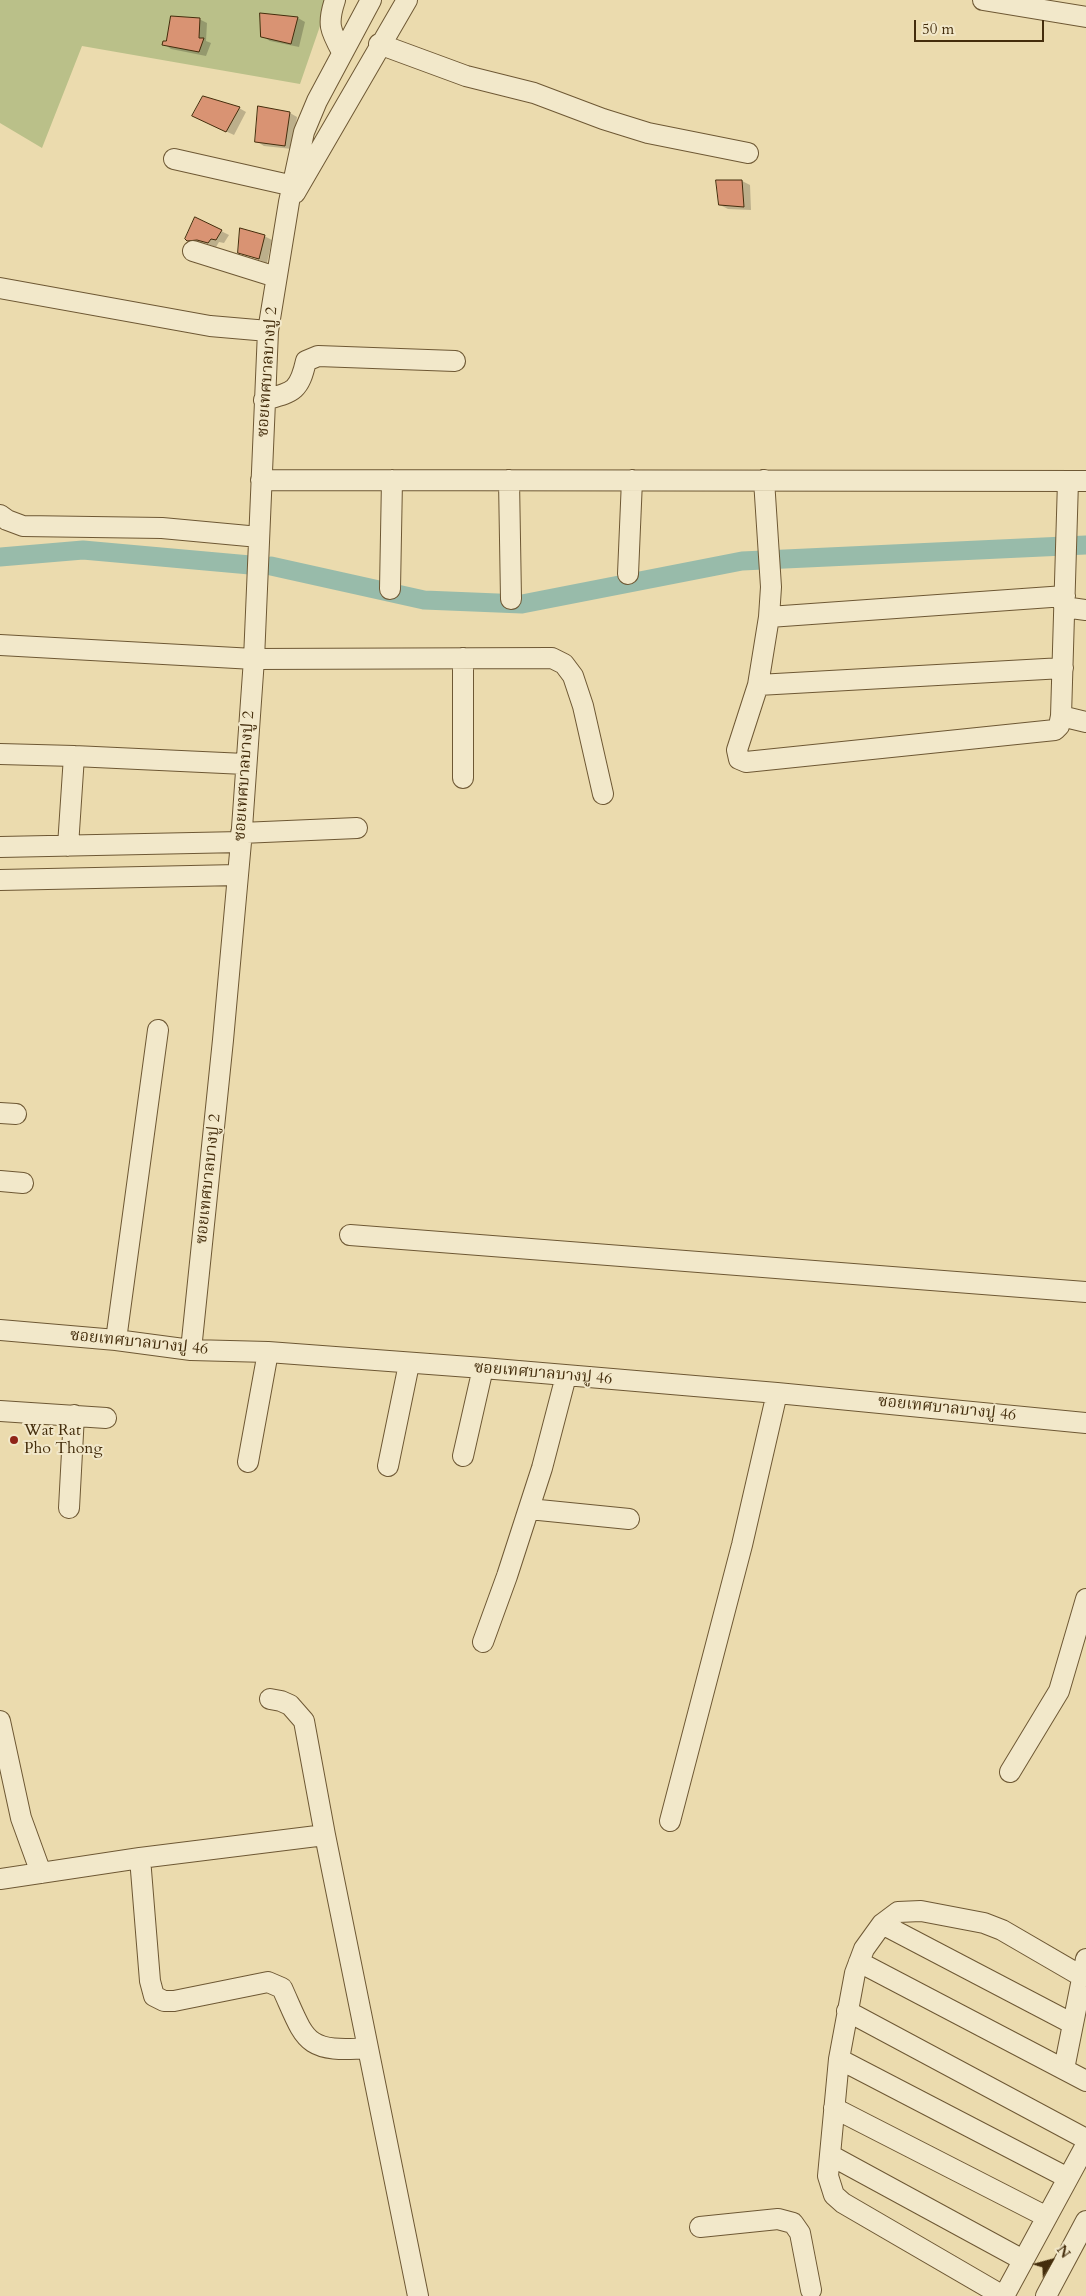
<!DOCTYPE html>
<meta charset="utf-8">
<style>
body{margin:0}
#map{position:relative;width:1086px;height:2296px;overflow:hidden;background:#ebdbae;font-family:Cardo,serif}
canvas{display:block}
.north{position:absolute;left:1026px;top:2236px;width:50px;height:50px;-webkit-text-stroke:4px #f2e8ca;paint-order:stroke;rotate:53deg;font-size:14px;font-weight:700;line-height:20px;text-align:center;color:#442d0c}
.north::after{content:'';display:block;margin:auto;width:18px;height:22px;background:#442d0c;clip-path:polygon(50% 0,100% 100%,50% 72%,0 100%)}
.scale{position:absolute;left:914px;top:20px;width:130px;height:22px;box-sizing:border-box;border:2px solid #442d0c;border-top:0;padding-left:6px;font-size:15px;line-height:18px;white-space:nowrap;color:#442d0c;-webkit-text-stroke:4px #f2e8ca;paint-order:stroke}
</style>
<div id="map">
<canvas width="1086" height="2296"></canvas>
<div class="north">N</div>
<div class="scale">50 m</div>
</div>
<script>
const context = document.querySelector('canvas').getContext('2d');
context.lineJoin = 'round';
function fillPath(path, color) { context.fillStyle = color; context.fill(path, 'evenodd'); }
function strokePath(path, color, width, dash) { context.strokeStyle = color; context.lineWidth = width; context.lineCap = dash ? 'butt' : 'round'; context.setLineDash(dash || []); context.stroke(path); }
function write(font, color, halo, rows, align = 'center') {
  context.font = font + ' Cardo,"Noto Serif Thai",serif'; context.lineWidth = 4; context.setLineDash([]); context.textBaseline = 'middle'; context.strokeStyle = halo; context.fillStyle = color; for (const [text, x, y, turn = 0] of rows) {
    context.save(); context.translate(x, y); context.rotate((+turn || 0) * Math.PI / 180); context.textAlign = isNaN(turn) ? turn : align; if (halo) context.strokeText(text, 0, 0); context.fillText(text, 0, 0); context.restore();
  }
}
fillPath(new Path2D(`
 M 0,0 L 329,0 L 300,84 L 82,46 L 42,148 L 0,123 Z`), '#bac089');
fillPath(new Path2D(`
 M 298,18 L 305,22 L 299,47 L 270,41 L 262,36 Z
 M 199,19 L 207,23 L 206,41 L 211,43 L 206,56 L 171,49 L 164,44 Z
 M 239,108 L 246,112 L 234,135 L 193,116 Z
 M 290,113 L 297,117 L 292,149 L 264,146 L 256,141 Z
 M 717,181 L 742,181 L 750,185 L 751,210 L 728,209 L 720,205 Z
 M 221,231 L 229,235 L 224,243 L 219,242 L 216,247 L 205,243 L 196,245 L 187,239 Z
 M 264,236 L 272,240 L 267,263 L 239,252 Z`), '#0003');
strokePath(new Path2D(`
 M 0,557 L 83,550 L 250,565
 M 271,566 L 424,600 L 522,604 L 742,561 L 1086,545`), '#98bbaa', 19);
const building = new Path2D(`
 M 260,13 L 298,17 L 291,44 L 261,37 Z
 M 171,16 L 200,18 L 199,38 L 204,38 L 199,52 L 162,45 L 163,41 L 166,41 Z
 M 203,96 L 240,107 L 226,132 L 192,116 Z
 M 258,106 L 290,112 L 285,146 L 255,142 Z
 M 716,180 L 742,180 L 744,207 L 719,205 Z
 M 195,217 L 222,230 L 216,240 L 211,239 L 208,243 L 197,240 L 187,241 L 185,239 Z
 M 240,228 L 265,235 L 259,259 L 238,253 Z`);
fillPath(building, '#d99373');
strokePath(building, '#442d0c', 1);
const minor = new Path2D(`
 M 335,0 C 327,24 330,30 342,52
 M 983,0 L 1086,17
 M 379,44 L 466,76 L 534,93 L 603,119 L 648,133 L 748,153
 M 174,159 L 298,187
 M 295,193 L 407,0
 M 193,251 L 276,277
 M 0,288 L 210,326 L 268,331
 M 264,400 C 293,392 299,392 306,361 L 318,356 L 455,361
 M 261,480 L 1086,481
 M 509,480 L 511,599
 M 764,480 L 771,587 L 769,617 L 758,685 L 737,750 L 739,759 L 746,762 L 1055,730 L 1059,726 L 1061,716 L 1068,481
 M 0,515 L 7,520 L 23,526 L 162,528 L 259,537
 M 628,574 L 632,480
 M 390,589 L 392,480
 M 1064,607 L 1086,610
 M 769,617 L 1065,596
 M 0,645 L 254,659 L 552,658 L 564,664 L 573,676 L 583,706 L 603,794
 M 463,658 L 463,778
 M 758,685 L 1063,668
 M 1061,716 L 1086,722
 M 0,754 L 74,756 L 245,764
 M 241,833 L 357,828
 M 68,846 L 74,756
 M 0,847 L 241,842
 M 0,880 L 238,875
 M 0,1113 L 16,1114
 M 0,1181 L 23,1183
 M 350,1235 L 1086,1292
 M 0,1330 L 116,1340 L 191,1350 L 268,1352 L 483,1368 L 777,1393 L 1086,1423
 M 116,1340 L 158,1030
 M 191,1350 L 223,1040 L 241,842 L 254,659 L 268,331 L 289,202 L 304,132 L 317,101 L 371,0
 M 0,1411 L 106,1418
 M 463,1456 L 483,1368
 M 248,1462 L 268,1352
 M 388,1466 L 409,1364
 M 69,1508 L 74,1415
 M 529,1509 L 629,1519
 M 483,1642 L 507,1576 L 542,1468 L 566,1376
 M 270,1699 L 281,1701 L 290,1705 L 304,1721 L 325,1835
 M 0,1721 L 21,1818 L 41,1873
 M 1010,1772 L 1059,1691 L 1086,1599
 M 670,1821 L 742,1545 L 777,1393
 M 140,1858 L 150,1981 L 154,1996 L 164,2001 L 174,2001 L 268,1982 L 282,1988 C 306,2041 304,2053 368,2048
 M 0,1879 L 140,1858 L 325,1835 L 418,2296
 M 882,1924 L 1073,2024
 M 859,1962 L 1086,2081
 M 847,2011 L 1086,2139
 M 839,2059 L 1068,2178
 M 1064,2069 L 1086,1959
 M 834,2108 L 1047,2217
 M 830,2155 L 1023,2260
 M 700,2227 L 778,2219 L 793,2223 L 800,2233 L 811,2290
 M 1003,2296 L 843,2203 L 834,2195 L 828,2176 L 839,2059 L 855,1973 L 864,1949 L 882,1924 L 898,1912 L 921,1911 L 984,1923 L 1002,1930 L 1083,1977
 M 1004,2296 L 1086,2145
 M 1046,2296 L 1086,2221`);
strokePath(minor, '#6e5834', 22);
strokePath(minor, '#f2e8ca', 20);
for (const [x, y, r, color] of [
 [14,1440,5,"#8f2418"]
]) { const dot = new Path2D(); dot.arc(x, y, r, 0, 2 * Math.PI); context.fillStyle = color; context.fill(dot); strokePath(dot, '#f2e8ca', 2); }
write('16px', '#442d0c', '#f2e8ca', [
 ["ซอยเทศบาลบางปู 2",268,372,-86],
 ["ซอยเทศบาลบางปู 2",245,776,-86],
 ["ซอยเทศบาลบางปู 2",209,1179,-84],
 ["ซอยเทศบาลบางปู 46",139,1343,6],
 ["ซอยเทศบาลบางปู 46",543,1374,5],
 ["ซอยเทศบาลบางปู 46",947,1409,6]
]);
write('16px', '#442d0c', '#f2e8ca', [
 ["Wat Rat",24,1431],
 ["Pho Thong",24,1449]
], 'left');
</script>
